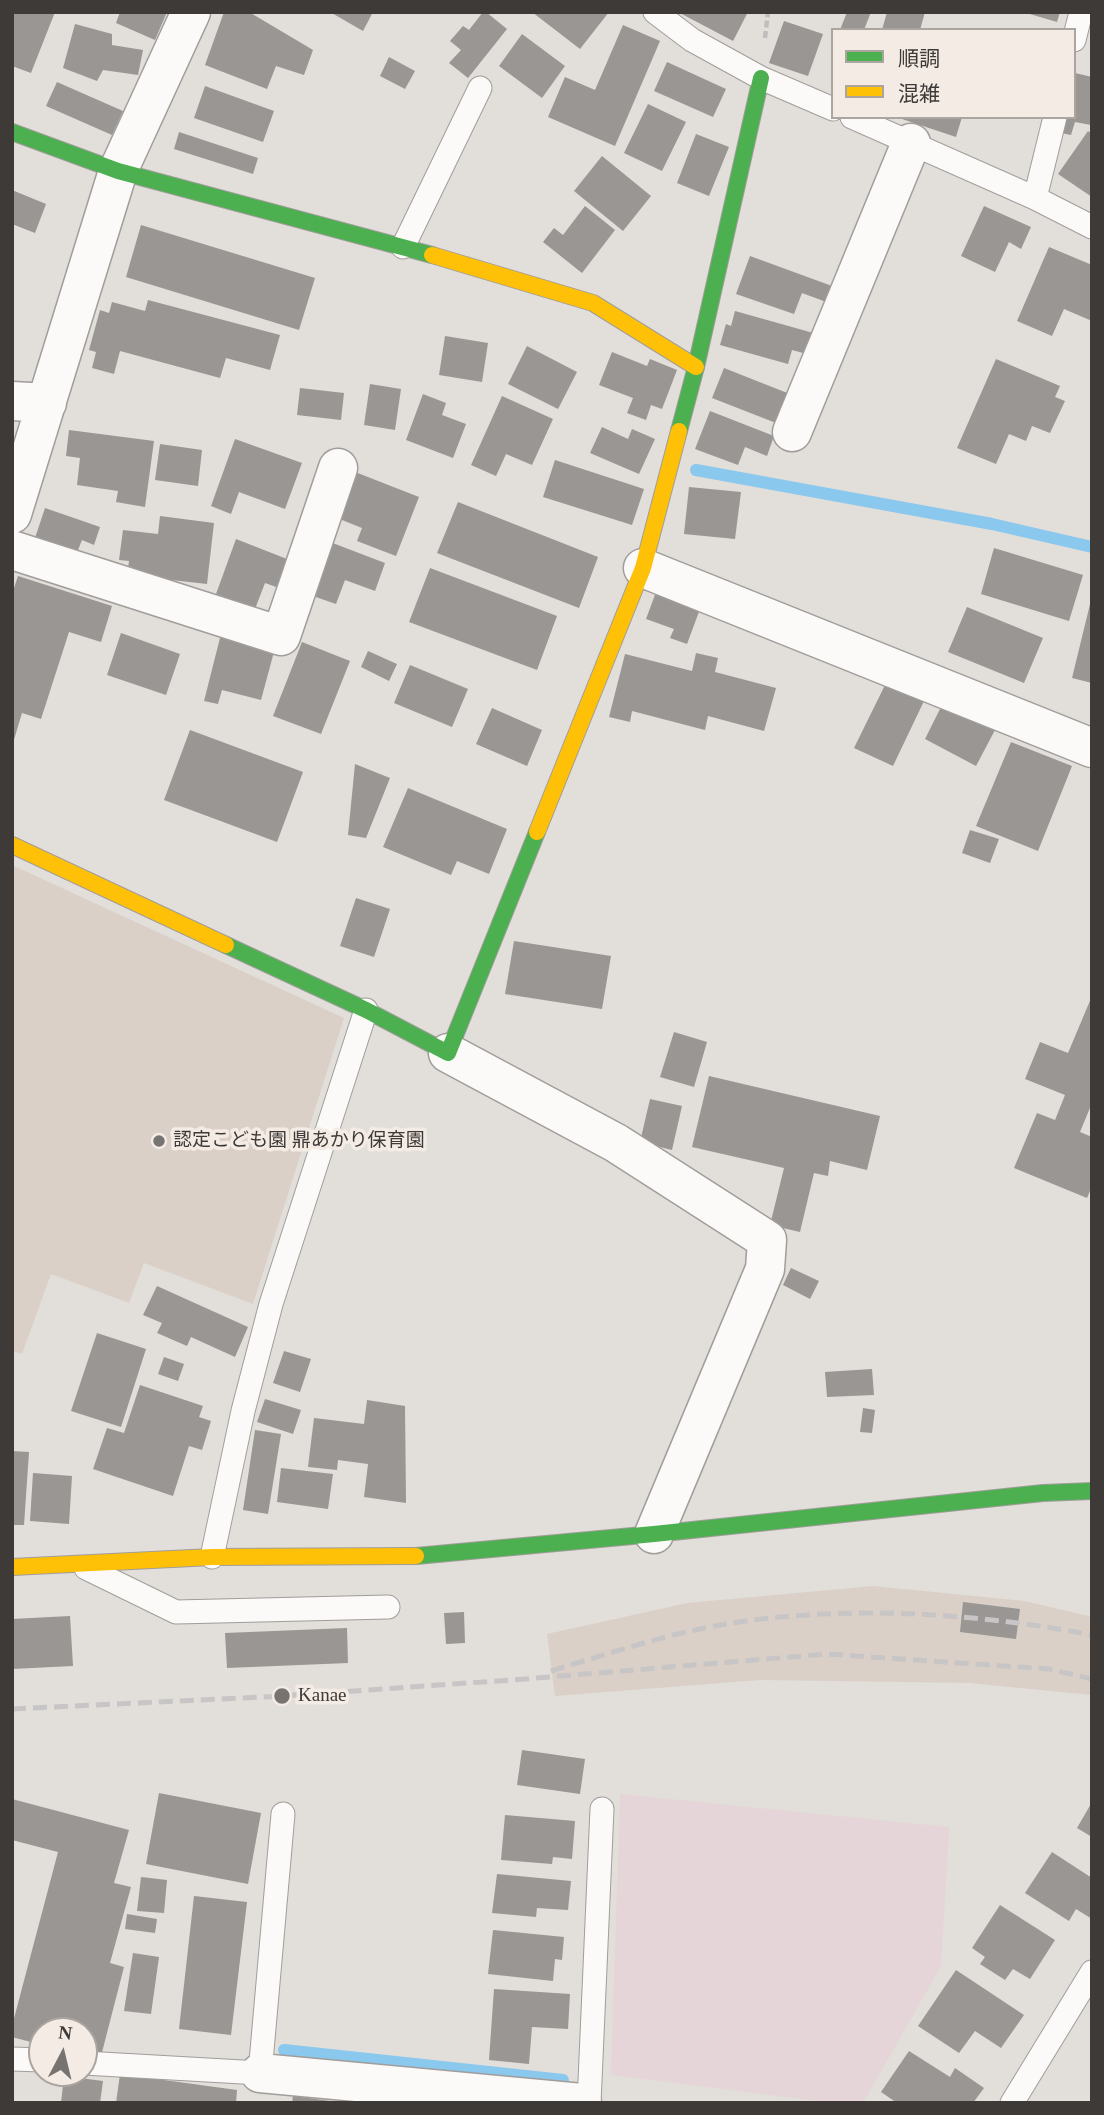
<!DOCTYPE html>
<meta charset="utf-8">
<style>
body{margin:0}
#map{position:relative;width:1104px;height:2115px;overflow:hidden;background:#e2deda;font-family:"Times New Roman","Noto Sans JP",serif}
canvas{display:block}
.frame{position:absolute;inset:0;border:14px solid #3e3a38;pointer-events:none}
.legend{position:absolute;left:831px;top:28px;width:245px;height:91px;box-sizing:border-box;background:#f3ebe4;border:2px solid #aba49f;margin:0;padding:9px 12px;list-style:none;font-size:21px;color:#3e3a38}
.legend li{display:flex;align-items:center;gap:14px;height:35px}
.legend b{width:35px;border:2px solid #aba49f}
.north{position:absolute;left:28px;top:2017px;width:70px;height:70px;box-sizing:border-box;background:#f3ebe4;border:2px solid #aba49f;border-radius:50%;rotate:7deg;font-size:19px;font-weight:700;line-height:28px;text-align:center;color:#3e3a38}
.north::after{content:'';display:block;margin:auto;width:24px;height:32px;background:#777371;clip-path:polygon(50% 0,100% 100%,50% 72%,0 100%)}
</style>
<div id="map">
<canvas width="1104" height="2115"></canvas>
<div class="frame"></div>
<ul class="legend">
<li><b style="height:9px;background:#4caf50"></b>順調</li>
<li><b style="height:9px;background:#ffc107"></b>混雑</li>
</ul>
<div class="north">N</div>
</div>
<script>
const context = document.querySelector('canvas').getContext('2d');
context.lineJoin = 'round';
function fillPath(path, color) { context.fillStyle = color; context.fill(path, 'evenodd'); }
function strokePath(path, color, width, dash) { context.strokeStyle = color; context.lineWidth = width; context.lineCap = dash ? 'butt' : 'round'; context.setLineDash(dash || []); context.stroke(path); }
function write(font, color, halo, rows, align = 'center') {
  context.font = font + ' "Times New Roman","Noto Sans JP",serif'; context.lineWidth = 7; context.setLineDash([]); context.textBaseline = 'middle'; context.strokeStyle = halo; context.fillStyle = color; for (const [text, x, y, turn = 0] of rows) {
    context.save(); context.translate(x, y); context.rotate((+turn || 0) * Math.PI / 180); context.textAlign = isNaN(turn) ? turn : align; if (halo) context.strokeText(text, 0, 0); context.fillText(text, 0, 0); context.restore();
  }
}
fillPath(new Path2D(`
 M 620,1794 L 949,1827 L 941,1966 L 863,2103 L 834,2103 L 611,2075 Z`), '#e5d5d8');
fillPath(new Path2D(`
 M 12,865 L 344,1018 L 253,1304 L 144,1263 L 129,1303 L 51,1274 L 22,1354 L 12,1351 Z
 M 873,1586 L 1025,1601 L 1092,1617 L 1092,1695 L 969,1683 L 760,1680 L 555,1696 L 547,1634 L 687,1603 Z`), '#dad0c8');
strokePath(new Path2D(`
 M 696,470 L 992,524 L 1092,547
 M 284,2050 L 563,2080`), '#8ac8ee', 12);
fillPath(new Path2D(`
 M 12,12 L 55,12 L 31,73 L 12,66 Z
 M 120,12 L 167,12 L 155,40 L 116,23 Z
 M 224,12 L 249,12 L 313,50 L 304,75 L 276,66 L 267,89 L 205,65 Z
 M 330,12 L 373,12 L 363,31 Z
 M 483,12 L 486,12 L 507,29 L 468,78 L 449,63 L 461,50 L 450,41 L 463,26 L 469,30 Z
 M 532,12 L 609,12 L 580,49 Z
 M 678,12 L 748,12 L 733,41 Z
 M 847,12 L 871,12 L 864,30 L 840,30 Z
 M 887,12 L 925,12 L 920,30 L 882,30 Z
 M 1023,12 L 1060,12 L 1057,22 Z
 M 784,21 L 823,34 L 808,76 L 769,63 Z
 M 75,24 L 112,34 L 112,45 L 143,50 L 138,75 L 103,70 L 97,81 L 63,68 Z
 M 623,25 L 660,41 L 615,146 L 548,117 L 565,77 L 595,90 Z
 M 522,34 L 565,66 L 542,98 L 499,66 Z
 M 389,57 L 415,71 L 405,89 L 380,76 Z
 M 667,62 L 726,89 L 713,117 L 654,91 Z
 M 1075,73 L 1092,77 L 1092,122 L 1091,125 L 1075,122 L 1071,135 L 1061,133 L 1064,117 L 1074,117 Z
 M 57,82 L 123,111 L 112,135 L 46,106 Z
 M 205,86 L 274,111 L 263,142 L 194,118 Z
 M 648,104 L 686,122 L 662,171 L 624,153 Z
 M 896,117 L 962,117 L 956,137 Z
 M 1088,131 L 1092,134 L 1092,197 L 1058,174 Z
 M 179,132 L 258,158 L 253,174 L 174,149 Z
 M 696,134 L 729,147 L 709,196 L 677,183 Z
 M 602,156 L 651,196 L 623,231 L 574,191 Z
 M 12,190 L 46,204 L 35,233 L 12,224 Z
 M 585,206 L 615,230 L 582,273 L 543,242 L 554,228 L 563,235 Z
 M 984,206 L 1031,227 L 1021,249 L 1009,242 L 995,272 L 961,256 Z
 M 141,225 L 315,278 L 299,330 L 126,277 Z
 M 1049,247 L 1092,265 L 1092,321 L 1064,309 L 1052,336 L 1017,321 Z
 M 750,256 L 843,290 L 837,306 L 802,293 L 794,314 L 736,294 Z
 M 148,300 L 280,335 L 270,370 L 226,358 L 220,378 L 120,351 L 114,374 L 92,368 L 96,352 L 89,350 L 100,310 L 109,313 L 112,302 L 145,311 Z
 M 735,311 L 824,336 L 818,357 L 792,350 L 788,364 L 720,345 L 726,324 L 731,326 Z
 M 445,336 L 488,343 L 482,382 L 439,375 Z
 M 527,346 L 577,372 L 558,409 L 508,384 Z
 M 612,352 L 647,366 L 650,359 L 677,370 L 662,409 L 651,405 L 646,420 L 627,413 L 633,398 L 599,385 Z
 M 996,359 L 1060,386 L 1055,397 L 1065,401 L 1050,433 L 1032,426 L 1026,441 L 1009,434 L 996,464 L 957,448 Z
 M 724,368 L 800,398 L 776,423 L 712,398 Z
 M 370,384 L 401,389 L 395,430 L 364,425 Z
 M 300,388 L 344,393 L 341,420 L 297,415 Z
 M 423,394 L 446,403 L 442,415 L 466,424 L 453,458 L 406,440 Z
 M 502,396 L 553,419 L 532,465 L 506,454 L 496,476 L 471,465 Z
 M 710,411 L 774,436 L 767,456 L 745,447 L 738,465 L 695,449 Z
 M 602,427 L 628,439 L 632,429 L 655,439 L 639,474 L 590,453 Z
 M 69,430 L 154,441 L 145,507 L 116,502 L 118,491 L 77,485 L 80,458 L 66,456 Z
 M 235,439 L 302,463 L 285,509 L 239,492 L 231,514 L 211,506 Z
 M 160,444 L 202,450 L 198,486 L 155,480 Z
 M 555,460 L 644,489 L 632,525 L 543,497 Z
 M 350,470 L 419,497 L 396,556 L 357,541 L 362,528 L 332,516 Z
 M 689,487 L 741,492 L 735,539 L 684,534 Z
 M 458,502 L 598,557 L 579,608 L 437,553 Z
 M 45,508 L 100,527 L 94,545 L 82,540 L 76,555 L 34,541 Z
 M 160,516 L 214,523 L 207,584 L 127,575 L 129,561 L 119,560 L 123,530 L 158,534 Z
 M 236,539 L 292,561 L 282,589 L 265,583 L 255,609 L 216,594 Z
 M 330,542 L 385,563 L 375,591 L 345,580 L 336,604 L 310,595 Z
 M 994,548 L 1083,575 L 1069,621 L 981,594 Z
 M 430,568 L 557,616 L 537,670 L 409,622 Z
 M 18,576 L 112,606 L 101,642 L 69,632 L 41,719 L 22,713 L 13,743 L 12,594 Z
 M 656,592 L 700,609 L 687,644 L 670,638 L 674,629 L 646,619 Z
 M 1091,600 L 1092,600 L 1092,683 L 1072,678 Z
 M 967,607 L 1043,638 L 1024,683 L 948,652 Z
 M 121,633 L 180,654 L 166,695 L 107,675 Z
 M 221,634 L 275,648 L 261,700 L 222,690 L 218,704 L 204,701 Z
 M 302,642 L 350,661 L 321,734 L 273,716 Z
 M 368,651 L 397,664 L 389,681 L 361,667 Z
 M 696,653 L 718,658 L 715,672 L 776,688 L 764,731 L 708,716 L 705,730 L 632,711 L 630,722 L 609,717 L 625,654 L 692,671 Z
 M 410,665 L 468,689 L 452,727 L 394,703 Z
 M 886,683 L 924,701 L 893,766 L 854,748 Z
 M 943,703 L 995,730 L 976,766 L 925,739 Z
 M 492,708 L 542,730 L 527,766 L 476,744 Z
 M 190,730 L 303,772 L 277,842 L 164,800 Z
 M 1011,742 L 1072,766 L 1038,851 L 976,826 Z
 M 355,764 L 390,778 L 366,838 L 348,835 Z
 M 408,788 L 507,829 L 489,874 L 457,861 L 451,875 L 383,847 Z
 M 970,830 L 999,839 L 990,863 L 962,853 Z
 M 356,898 L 390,909 L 374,957 L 340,946 Z
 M 514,941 L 611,956 L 602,1009 L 505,994 Z
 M 1092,996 L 1092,1103 L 1080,1132 L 1092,1137 L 1092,1186 L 1087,1198 L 1014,1168 L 1037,1113 L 1055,1120 L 1065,1095 L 1025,1079 L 1040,1042 L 1068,1053 Z
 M 674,1032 L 707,1042 L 694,1087 L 660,1077 Z
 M 709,1076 L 880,1116 L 867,1170 L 830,1161 L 828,1176 L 814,1173 L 800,1232 L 770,1225 L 784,1168 L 692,1147 Z
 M 650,1099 L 682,1106 L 672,1150 L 640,1142 Z
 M 791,1268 L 819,1281 L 810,1299 L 783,1285 Z
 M 157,1286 L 248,1327 L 235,1357 L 191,1337 L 187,1346 L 157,1333 L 162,1323 L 143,1315 Z
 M 97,1333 L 146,1349 L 121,1427 L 71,1411 Z
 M 284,1351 L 311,1359 L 300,1392 L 273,1383 Z
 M 164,1357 L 184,1364 L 178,1381 L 158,1374 Z
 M 872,1369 L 874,1395 L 827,1397 L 825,1372 Z
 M 140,1385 L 203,1406 L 199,1417 L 211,1421 L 202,1450 L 189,1446 L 173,1496 L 93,1469 L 107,1428 L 124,1433 Z
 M 265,1399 L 301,1410 L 293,1434 L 257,1422 Z
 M 367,1400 L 405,1406 L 406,1503 L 364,1497 L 368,1464 L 338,1460 L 337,1470 L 308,1467 L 314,1418 L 364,1424 Z
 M 863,1408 L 875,1410 L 872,1433 L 860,1432 Z
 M 255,1430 L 281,1434 L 268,1514 L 243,1510 Z
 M 12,1451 L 29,1452 L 24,1525 L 12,1525 Z
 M 281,1468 L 333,1474 L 328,1509 L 277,1502 Z
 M 33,1473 L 72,1476 L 69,1524 L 30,1521 Z
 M 963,1602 L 1020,1609 L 1016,1639 L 960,1632 Z
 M 464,1612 L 465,1643 L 446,1644 L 444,1613 Z
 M 70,1616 L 73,1666 L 12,1669 L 12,1619 Z
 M 347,1628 L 348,1663 L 227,1668 L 225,1633 Z
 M 522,1750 L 585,1759 L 580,1794 L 517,1785 Z
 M 159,1793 L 261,1813 L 248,1884 L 146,1864 Z
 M 12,1799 L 129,1830 L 114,1883 L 131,1887 L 110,1963 L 124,1967 L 100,2060 L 84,2056 L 84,2031 L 42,2031 L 42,2045 L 12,2037 L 12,2026 L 58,1852 L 12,1840 Z
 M 1092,1802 L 1092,1837 L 1077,1828 Z
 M 505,1815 L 575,1821 L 572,1859 L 553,1857 L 552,1864 L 501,1860 Z
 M 1052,1852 L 1092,1878 L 1092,1919 L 1076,1909 L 1069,1921 L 1025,1893 Z
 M 497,1874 L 571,1881 L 568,1910 L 537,1908 L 536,1917 L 492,1913 Z
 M 141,1877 L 167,1880 L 164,1913 L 137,1911 Z
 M 194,1896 L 247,1902 L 231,2035 L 179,2029 Z
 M 1000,1905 L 1055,1940 L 1030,1979 L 1013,1969 L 1005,1980 L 980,1964 L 985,1957 L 972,1948 Z
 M 127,1914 L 157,1919 L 155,1933 L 125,1929 Z
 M 493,1930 L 564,1937 L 562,1960 L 555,1959 L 553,1981 L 488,1974 Z
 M 133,1953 L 159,1957 L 151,2014 L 124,2011 Z
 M 956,1970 L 1024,2015 L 1001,2048 L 975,2031 L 959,2053 L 918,2026 Z
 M 494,1989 L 570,1994 L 568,2029 L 532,2027 L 529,2064 L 489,2060 Z
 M 909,2051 L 950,2077 L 955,2068 L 984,2088 L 973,2103 L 897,2103 L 881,2092 Z
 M 120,2074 L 237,2090 L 236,2103 L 116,2103 Z
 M 64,2076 L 103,2081 L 100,2103 L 61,2103 Z
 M 293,2096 L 331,2101 L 331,2103 L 292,2103 Z`), '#999693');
const lane = new Path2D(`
 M 655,12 L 692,40 L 761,78 L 833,109
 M 1074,40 L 1081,12
 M 852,117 L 1035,198 L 1092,227
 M 1035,198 L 1055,117
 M 403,247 L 480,88
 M 212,1557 L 243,1411 L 271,1304 L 366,1010
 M 86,1568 L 176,1612 L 388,1607
 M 12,2059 L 42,2060
 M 84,2063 L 260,2073 L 283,1814
 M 589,2103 L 602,1809
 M 1012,2103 L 1092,1972`);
const street = new Path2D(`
 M 12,401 L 47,403
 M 792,432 L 911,143
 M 12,514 L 118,171 L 191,12
 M 12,550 L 281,636 L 338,468
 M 643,568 L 1092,748
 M 448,1053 L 616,1143 L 767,1240 L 765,1269 L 654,1534
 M 260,2073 L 582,2103`);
const fast = new Path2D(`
 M 12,132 L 118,171 L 432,255
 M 679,431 L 696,367 L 761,78
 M 226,945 L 366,1010 L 448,1053 L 537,832
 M 416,1556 L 654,1534 L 1043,1493 L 1092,1491`);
const slow = new Path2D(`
 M 432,255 L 593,303 L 696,367
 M 537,832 L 643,568 L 679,431
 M 12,845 L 226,945
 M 12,1567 L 212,1557 L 416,1556`);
strokePath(lane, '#a09d9a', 25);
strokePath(street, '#a09d9a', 41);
strokePath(fast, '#a09d9a', 18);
strokePath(slow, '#a09d9a', 18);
strokePath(new Path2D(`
 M 765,38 L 768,12`), '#c0bebc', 4.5, [7, 3.5]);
strokePath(lane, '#fbfaf9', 23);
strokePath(street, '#fbfaf9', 38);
strokePath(fast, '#4caf50', 16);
strokePath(slow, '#ffc107', 16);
strokePath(new Path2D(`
 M 551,1671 C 617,1651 685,1628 753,1620 C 864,1606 981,1614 1092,1635
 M 12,1709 L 282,1696 L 525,1679 L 827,1654 L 1049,1669 L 1092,1679`), '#c7c5c5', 5, [14, 7]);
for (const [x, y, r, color] of [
 [159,1141,7,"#777371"],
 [282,1696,9,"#777371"]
]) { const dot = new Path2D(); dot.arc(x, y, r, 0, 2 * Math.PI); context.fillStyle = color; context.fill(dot); strokePath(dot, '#f3ebe4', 2.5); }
write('19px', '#3e3a38', '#f3ebe4', [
 ["認定こども園 鼎あかり保育園",173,1141],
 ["Kanae",298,1696]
], 'left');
</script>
